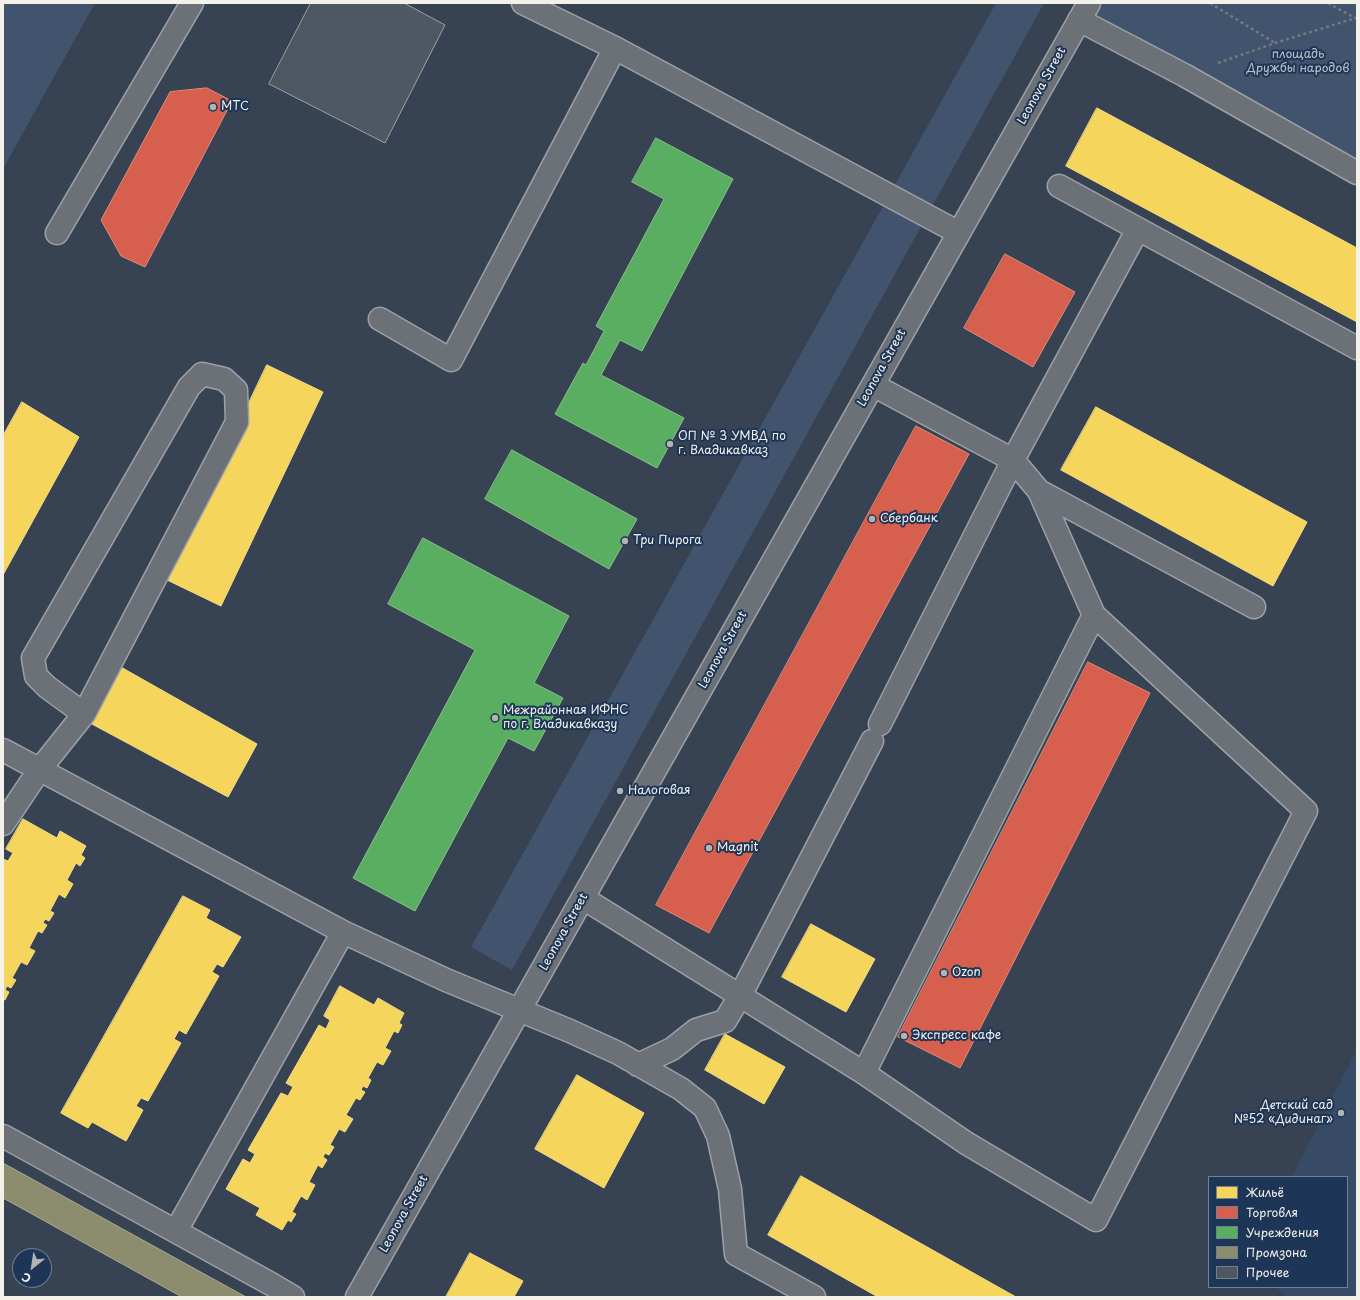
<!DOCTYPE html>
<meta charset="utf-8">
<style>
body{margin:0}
#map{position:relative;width:1360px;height:1300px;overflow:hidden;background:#374253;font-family:"Playpen Sans",sans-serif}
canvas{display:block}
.frame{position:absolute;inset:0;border:4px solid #f4f1e8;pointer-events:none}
.legend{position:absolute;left:1208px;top:1176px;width:140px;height:112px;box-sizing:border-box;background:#1d3557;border:1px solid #738091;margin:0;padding:5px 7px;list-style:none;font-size:12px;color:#f4f1e8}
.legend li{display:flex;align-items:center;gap:8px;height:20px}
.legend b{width:20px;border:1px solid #738091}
.north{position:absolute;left:12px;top:1248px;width:40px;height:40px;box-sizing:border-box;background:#1d3557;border:1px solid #738091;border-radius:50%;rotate:210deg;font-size:11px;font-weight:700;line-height:16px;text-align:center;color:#f4f1e8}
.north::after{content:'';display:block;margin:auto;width:14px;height:18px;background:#b2b4b4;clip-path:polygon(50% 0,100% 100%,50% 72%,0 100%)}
</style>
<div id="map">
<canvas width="1360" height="1300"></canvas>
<div class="frame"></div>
<ul class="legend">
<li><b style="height:11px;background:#f6d55c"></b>Жильё</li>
<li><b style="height:11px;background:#d6604d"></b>Торговля</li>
<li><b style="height:11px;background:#5aae61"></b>Учреждения</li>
<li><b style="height:11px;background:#8c8c6e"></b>Промзона</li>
<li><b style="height:11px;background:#4f5763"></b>Прочее</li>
</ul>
<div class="north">С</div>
</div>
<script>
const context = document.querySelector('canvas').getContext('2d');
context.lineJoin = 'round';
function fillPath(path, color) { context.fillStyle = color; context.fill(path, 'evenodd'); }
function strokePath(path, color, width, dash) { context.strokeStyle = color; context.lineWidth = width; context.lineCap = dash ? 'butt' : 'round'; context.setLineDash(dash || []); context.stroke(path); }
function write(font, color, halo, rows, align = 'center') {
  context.font = font + ' "Playpen Sans",sans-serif'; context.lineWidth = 4; context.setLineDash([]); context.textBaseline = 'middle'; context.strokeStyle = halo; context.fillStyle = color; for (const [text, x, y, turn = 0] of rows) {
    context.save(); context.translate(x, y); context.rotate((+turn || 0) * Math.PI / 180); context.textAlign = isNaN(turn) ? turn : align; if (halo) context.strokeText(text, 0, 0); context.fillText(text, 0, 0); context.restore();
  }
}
fillPath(new Path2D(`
 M 1357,1049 L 1357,1297 L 1288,1297 L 1275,1287 L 1347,1287 L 1347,1177 L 1292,1177 Z`), '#374b66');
fillPath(new Path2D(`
 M 3,3 L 95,3 L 3,169 Z
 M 996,3 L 1044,3 L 512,970 L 471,947 Z
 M 1097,3 L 1357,3 L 1357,161 L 1091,15 Z`), '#42546d');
const homes = new Path2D(`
 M 1097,108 L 1357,248 L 1357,322 L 1066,166 Z
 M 267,365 L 323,392 L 221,606 L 165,579 Z
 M 22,402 L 79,437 L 3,575 L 3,436 Z
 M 1096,407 L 1307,522 L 1273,586 L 1061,470 Z
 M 119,666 L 257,744 L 228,797 L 90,723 Z
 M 23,819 L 57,838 L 60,831 L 86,846 L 81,855 L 85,858 L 80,866 L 76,863 L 67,880 L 73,884 L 65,898 L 59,894 L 50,911 L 54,913 L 49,921 L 45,919 L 43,923 L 47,925 L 42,933 L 38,931 L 29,948 L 35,951 L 27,965 L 21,962 L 12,978 L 16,980 L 11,988 L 7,986 L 5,990 L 9,992 L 5,1000 L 3,999 L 3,859 L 8,861 L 13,853 L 6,849 Z
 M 183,896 L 210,910 L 206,918 L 241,937 L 223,967 L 217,964 L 212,972 L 219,976 L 186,1034 L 179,1030 L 174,1039 L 181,1043 L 148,1101 L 141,1098 L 136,1106 L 143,1110 L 126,1141 L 92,1122 L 88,1128 L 61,1113 Z
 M 811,924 L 875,959 L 846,1012 L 782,977 Z
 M 340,986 L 374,1005 L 378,998 L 404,1013 L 399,1023 L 402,1025 L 398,1033 L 394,1031 L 385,1048 L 391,1051 L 383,1065 L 377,1062 L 368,1078 L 371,1080 L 367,1088 L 363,1086 L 361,1090 L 365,1092 L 360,1100 L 356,1098 L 346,1115 L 353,1119 L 345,1132 L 339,1129 L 330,1145 L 334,1147 L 329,1155 L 325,1153 L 323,1157 L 327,1160 L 322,1168 L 318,1165 L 309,1182 L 315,1185 L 307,1200 L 301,1196 L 292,1212 L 296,1214 L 291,1222 L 288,1220 L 282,1230 L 256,1215 L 260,1208 L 226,1189 L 243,1159 L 250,1163 L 255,1154 L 248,1150 L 281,1093 L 288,1096 L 293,1087 L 286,1083 L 319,1025 L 326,1029 L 330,1020 L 324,1016 Z
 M 725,1034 L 785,1067 L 764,1104 L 705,1070 Z
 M 577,1075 L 644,1113 L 604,1188 L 535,1149 Z
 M 801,1176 L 1016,1297 L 878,1297 L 768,1235 Z
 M 470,1253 L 523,1281 L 514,1297 L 446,1297 Z`);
fillPath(homes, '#f6d55c');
strokePath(homes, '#f5dd86', 1);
const shops = new Path2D(`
 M 207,88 L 232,101 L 145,267 L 121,256 L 101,220 L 170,92 Z
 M 1005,254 L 1075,292 L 1033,367 L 964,328 Z
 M 916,426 L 969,454 L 709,933 L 656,905 Z
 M 1088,662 L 1150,693 L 960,1068 L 898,1037 Z`);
fillPath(shops, '#d6604d');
strokePath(shops, '#df8c7c', 1);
const public = new Path2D(`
 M 656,138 L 733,179 L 642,351 L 620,340 L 601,375 L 684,418 L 657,468 L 555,414 L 583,363 L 586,365 L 604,331 L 596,326 L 664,199 L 632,182 Z
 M 512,450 L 637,519 L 609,569 L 485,499 Z
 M 423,538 L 569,616 L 534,683 L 563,698 L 534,751 L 508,738 L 415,911 L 353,878 L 475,650 L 388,604 Z`);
fillPath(public, '#5aae61');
strokePath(public, '#88c28a', 1);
const industry = new Path2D(`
 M 3,1163 L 246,1297 L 182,1297 L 3,1198 Z`);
fillPath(industry, '#8c8c6e');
strokePath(industry, '#abaa93', 1);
const building = new Path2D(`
 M 311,3 L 404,3 L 445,25 L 385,143 L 269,84 Z`);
fillPath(building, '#4f5763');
strokePath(building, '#9da1a7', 1);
const minor = new Path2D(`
 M 523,3 L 615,48
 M 1079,20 L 1184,75 L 1357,173
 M 1059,186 L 1357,348
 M 57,233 L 192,3
 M 380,319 L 451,360 L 615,48 L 959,233
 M 1039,491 L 1254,607
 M 880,724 L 1013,460 L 1138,229
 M 3,750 L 343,932 L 446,980 L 570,1031 L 618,1053 L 681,1089 L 705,1108 L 718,1136 L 730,1189 L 736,1254 L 814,1297
 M 3,824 L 40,769 L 84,714 L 237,422 L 236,390 L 224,379 L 202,374 L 189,387 L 33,658 L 36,676 L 47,687 L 84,714
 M 583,898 L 864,1073 L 966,1143 L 1096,1220 L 1306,811 L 1094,615 L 1039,491 L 1013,460 L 873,385
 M 638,1065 L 672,1049 L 696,1030 L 725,1021 L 740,996 L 872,741
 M 864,1073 L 1094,615
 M 3,1136 L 271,1284 L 293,1297
 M 176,1231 L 343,932
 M 357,1297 L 1089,3`);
strokePath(minor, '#9da1a7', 25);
strokePath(new Path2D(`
 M 1210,3 L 1275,43
 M 1328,3 L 1355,18
 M 1218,63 L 1275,43 L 1356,18 L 1357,15`), '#72787f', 2.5, [3, 3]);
strokePath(minor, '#6c7177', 22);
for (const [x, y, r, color] of [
 [213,107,4,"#b2b4b4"],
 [670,444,4,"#b2b4b4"],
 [872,519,4,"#b2b4b4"],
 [625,541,4,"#b2b4b4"],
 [495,718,4,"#b2b4b4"],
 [620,791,4,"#b2b4b4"],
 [709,848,4,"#b2b4b4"],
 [944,973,4,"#b2b4b4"],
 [904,1036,4,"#b2b4b4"],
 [1341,1113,4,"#b2b4b4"]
]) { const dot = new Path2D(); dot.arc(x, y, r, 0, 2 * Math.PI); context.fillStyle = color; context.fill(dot); strokePath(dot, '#1d3557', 1.5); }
write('12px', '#bfc3c4', '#1d3557', [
 ["площадь",1298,55],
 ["Дружбы народов",1298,69]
]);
write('12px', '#f4f1e8', '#1d3557', [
 ["Leonova Street",1042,86,-61],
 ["Leonova Street",882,368,-61],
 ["Leonova Street",723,650,-61],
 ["Leonova Street",564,932,-61],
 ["Leonova Street",404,1214,-61]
]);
write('12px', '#f4f1e8', '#1d3557', [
 ["МТС",221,107],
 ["ОП № 3 УМВД по",678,437],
 ["г. Владикавказ",678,451],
 ["Сбербанк",880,519],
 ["Три Пирога",633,541],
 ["Межрайонная ИФНС",503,711],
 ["по г. Владикавказу",503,725],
 ["Налоговая",628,791],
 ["Magnit",717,848],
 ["Ozon",952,973],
 ["Экспресс кафе",912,1036],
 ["Детский сад",1333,1106,"right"],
 ["№52 «Дидинаг»",1333,1120,"right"]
], 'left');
</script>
